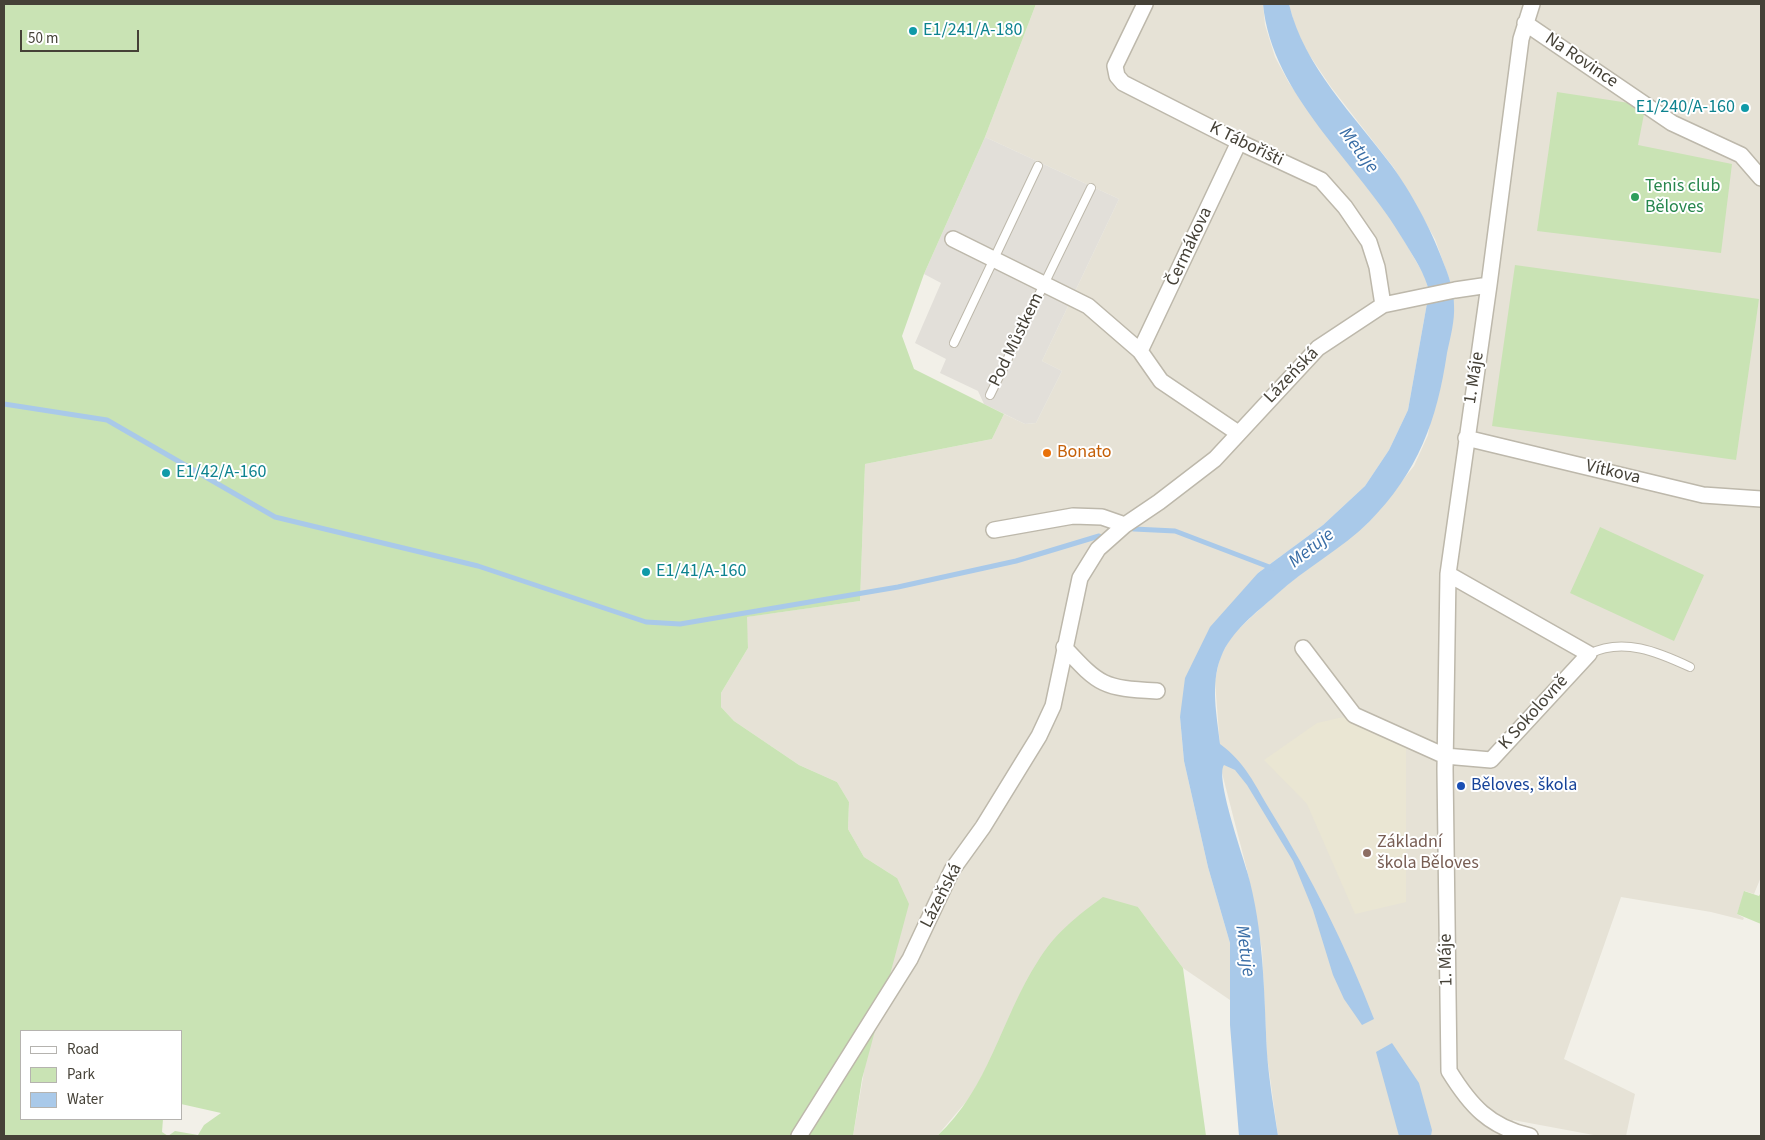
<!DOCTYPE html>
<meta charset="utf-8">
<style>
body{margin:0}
#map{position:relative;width:1765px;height:1140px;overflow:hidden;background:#f2f0e8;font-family:"Source Sans 3",sans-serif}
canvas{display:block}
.frame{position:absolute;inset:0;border:5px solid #454137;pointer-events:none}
.legend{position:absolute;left:20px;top:1030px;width:162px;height:90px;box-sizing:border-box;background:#fff;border:1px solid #b5b3af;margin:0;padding:6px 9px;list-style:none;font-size:15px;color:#454137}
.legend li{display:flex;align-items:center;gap:10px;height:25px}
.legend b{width:25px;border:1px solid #b5b3af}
.scale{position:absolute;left:20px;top:30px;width:119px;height:22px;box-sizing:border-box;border:2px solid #454137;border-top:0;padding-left:6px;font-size:15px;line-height:18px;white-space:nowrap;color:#454137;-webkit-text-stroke:4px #fff;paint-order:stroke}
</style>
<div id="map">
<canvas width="1765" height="1140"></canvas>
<div class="frame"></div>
<ul class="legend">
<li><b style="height:6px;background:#fff"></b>Road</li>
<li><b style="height:14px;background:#c9e3b4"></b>Park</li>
<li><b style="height:14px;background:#a9c9e9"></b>Water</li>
</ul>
<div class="scale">50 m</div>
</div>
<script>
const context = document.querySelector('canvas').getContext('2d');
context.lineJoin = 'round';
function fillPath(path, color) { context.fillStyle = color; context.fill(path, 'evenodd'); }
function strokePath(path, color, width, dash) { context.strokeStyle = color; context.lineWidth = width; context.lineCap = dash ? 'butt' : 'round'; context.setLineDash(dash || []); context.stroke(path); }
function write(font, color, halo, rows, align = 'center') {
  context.font = font + ' "Source Sans 3",sans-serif'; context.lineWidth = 4; context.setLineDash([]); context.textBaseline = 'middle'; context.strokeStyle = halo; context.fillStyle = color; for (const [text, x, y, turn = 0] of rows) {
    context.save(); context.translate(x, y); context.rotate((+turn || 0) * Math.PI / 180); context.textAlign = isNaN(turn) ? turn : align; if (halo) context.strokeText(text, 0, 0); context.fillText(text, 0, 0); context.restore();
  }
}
fillPath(new Path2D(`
 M 1036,4 L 1263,4 L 1265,25 L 1275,57 L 1289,83 L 1393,221 L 1425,277 L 1429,292 L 1408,410 L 1389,450 L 1365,486 L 1323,525 L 1258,573 L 1180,717 L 1184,761 L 1208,867 L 1230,943 L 1230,1000 L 1183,968 L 1138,907 L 1014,1008 L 993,1056 L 971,1096 L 937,1136 L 853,1136 L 897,878 L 864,857 L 848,829 L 849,802 L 837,782 L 799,765 L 734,721 L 721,707 L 721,693 L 748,648 L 746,617 L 860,601 L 865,464 L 992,439 L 1004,414 L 1025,424 L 1036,423 L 1062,371 L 1042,361 L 1119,199 L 985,137 Z
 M 1289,4 L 1761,4 L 1761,877 L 1754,894 L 1745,891 L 1737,914 L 1744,918 L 1743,920 L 1711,912 L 1621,897 L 1564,1059 L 1635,1094 L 1626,1136 L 1599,1136 L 1513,1120 L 1511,1136 L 1278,1136 L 1267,1056 L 1262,950 L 1248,874 L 1222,773 L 1215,681 L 1220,657 L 1233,634 L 1285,586 L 1368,523 L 1414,466 L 1428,435 L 1452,287 L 1435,239 L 1394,168 L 1331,87 L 1306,50 L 1295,26 Z`), '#e6e2d6');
fillPath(new Path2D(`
 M 985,137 L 1119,199 L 1042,361 L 1062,371 L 1036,423 L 1025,424 L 984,404 L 978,391 L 940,373 L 946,359 L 915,343 L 941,283 L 924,274 Z`), '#e2dfd9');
fillPath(new Path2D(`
 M 1343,717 L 1378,736 L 1406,741 L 1406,902 L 1355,914 L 1307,804 L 1264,760 L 1317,723 Z`), '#eae6d3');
fillPath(new Path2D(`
 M 4,4 L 1036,4 L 985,137 L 924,274 L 902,336 L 914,369 L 1004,414 L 992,439 L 865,464 L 860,601 L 747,617 L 748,648 L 721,693 L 721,707 L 734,721 L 799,765 L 837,782 L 849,802 L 848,829 L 864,857 L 897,878 L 909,904 L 862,1079 L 853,1136 L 168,1136 L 175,1131 L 198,1135 L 204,1125 L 221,1113 L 181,1104 L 181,1031 L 21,1031 L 21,1119 L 163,1119 L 162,1132 L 168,1136 L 4,1136 Z
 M 1557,92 L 1629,103 L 1644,114 L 1638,145 L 1732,164 L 1721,253 L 1537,231 Z
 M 1515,265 L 1759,299 L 1736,460 L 1492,426 Z
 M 1600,527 L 1704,575 L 1674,641 L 1570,593 Z
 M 1744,891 L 1759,896 L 1761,892 L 1761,924 L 1737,914 Z
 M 1103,897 L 1138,907 L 1183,968 L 1206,1136 L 937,1136 C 989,1089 1001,1018 1038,961 C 1056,932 1076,917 1103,897 Z`), '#c9e3b4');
fillPath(new Path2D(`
 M 1263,4 L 1289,4 C 1304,67 1354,115 1392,166 C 1411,192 1431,229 1442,259 C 1448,274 1454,289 1454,305 C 1455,321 1450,338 1447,353 C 1437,421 1418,472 1369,522 C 1342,549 1305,568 1276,595 C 1256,613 1231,631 1221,657 C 1210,684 1217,716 1220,744 C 1245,762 1255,785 1270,810 C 1311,876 1346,946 1374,1019 L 1362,1025 L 1344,999 L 1333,975 L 1313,910 L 1293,861 L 1247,785 L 1235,770 L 1224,765 C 1215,777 1242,853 1247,871 C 1264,930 1264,992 1267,1053 C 1269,1081 1274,1109 1278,1136 L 1239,1136 L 1230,1025 L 1230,943 L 1208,867 L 1184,761 L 1180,717 L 1185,678 L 1210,627 L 1258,573 L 1323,525 L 1365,486 L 1389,450 L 1408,410 L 1429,292 C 1425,273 1414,258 1404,241 C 1359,163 1272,97 1263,4 Z
 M 1392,1043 L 1419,1083 L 1432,1130 L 1431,1136 L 1399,1136 L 1376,1052 Z`), '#a9c9e9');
strokePath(new Path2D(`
 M 4,404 L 107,420 L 275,517 L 478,566 L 646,622 L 680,624 L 898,587 L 1016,561 L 1099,536
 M 1134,529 L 1175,531 L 1272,568`), '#a9c9e9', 5);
const lane = new Path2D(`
 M 954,343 L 1038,166
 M 990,395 L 1091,188
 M 1589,654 C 1623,637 1658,652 1690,667`);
const street = new Path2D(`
 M 1145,4 L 1115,66 L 1117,76 L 1123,83 L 1239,142 L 1321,180 L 1345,207 L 1369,242 L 1377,267 L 1383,305
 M 1525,23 L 1672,123 L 1741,155 L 1761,178
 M 953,239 L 1088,306 L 1140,351 L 1161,381 L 1238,433
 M 1140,351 L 1239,142
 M 1466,438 L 1703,495 L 1761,499
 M 994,530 L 1073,516 L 1102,517 L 1125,525
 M 1064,647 C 1100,686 1103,688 1157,691
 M 1303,648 L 1354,715 L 1445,756 L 1491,760 L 1589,654 L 1448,574
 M 799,1136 L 910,959 L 952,870 L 983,827 L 1039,736 L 1053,706 L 1080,578 L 1098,549 L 1125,525 L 1159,502 L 1215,459 L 1318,348 L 1383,305 L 1455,290 L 1489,285
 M 1530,1136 C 1489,1127 1470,1105 1449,1071 L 1445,769 L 1448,574 L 1489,285 L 1521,39 L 1532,4`);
strokePath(lane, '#bdb8ab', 10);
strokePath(street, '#bdb8ab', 18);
strokePath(lane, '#fff', 8);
strokePath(street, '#fff', 15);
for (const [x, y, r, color] of [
 [913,31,5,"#0f9aa8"],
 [1745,108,5,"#0f9aa8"],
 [1635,197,5,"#2e9e5b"],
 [1047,453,5,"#e8710a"],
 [166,473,5,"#0f9aa8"],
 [646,572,5,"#0f9aa8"],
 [1461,786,5,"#1a4fb4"],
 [1367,853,5,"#8d6e63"]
]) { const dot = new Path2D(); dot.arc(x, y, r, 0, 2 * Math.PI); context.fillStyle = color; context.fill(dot); strokePath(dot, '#fff', 2); }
write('18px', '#0d838f', '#fff', [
 ["E1/241/A-180",923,31],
 ["E1/240/A-160",1735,108,"right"],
 ["E1/42/A-160",176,473],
 ["E1/41/A-160",656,572]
], 'left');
write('18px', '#454137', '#fff', [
 ["Na Rovince",1581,61,34],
 ["K Tábořišti",1246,145,26],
 ["Čermákova",1190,247,-65],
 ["Pod Můstkem",1017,340,-64],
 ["Lázeňská",1292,376,-46],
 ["1. Máje",1475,378,-81],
 ["Vítkova",1613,473,13],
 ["K Sokolovně",1534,713,-48],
 ["Lázeňská",942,896,-63],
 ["1. Máje",1447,960,-91]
]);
write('18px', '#27864d', '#fff', [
 ["Tenis club",1645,187],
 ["Běloves",1645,208]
], 'left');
write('18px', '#c56008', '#fff', [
 ["Bonato",1057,453]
], 'left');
write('18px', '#164399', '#fff', [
 ["Běloves, škola",1471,786]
], 'left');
write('18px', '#785e54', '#fff', [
 ["Základní",1377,843],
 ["škola Běloves",1377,864]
], 'left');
write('italic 19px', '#3a6ea6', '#fff', [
 ["Metuje",1358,151,53],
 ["Metuje",1312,549,-38],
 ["Metuje",1244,951,82]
]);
</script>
